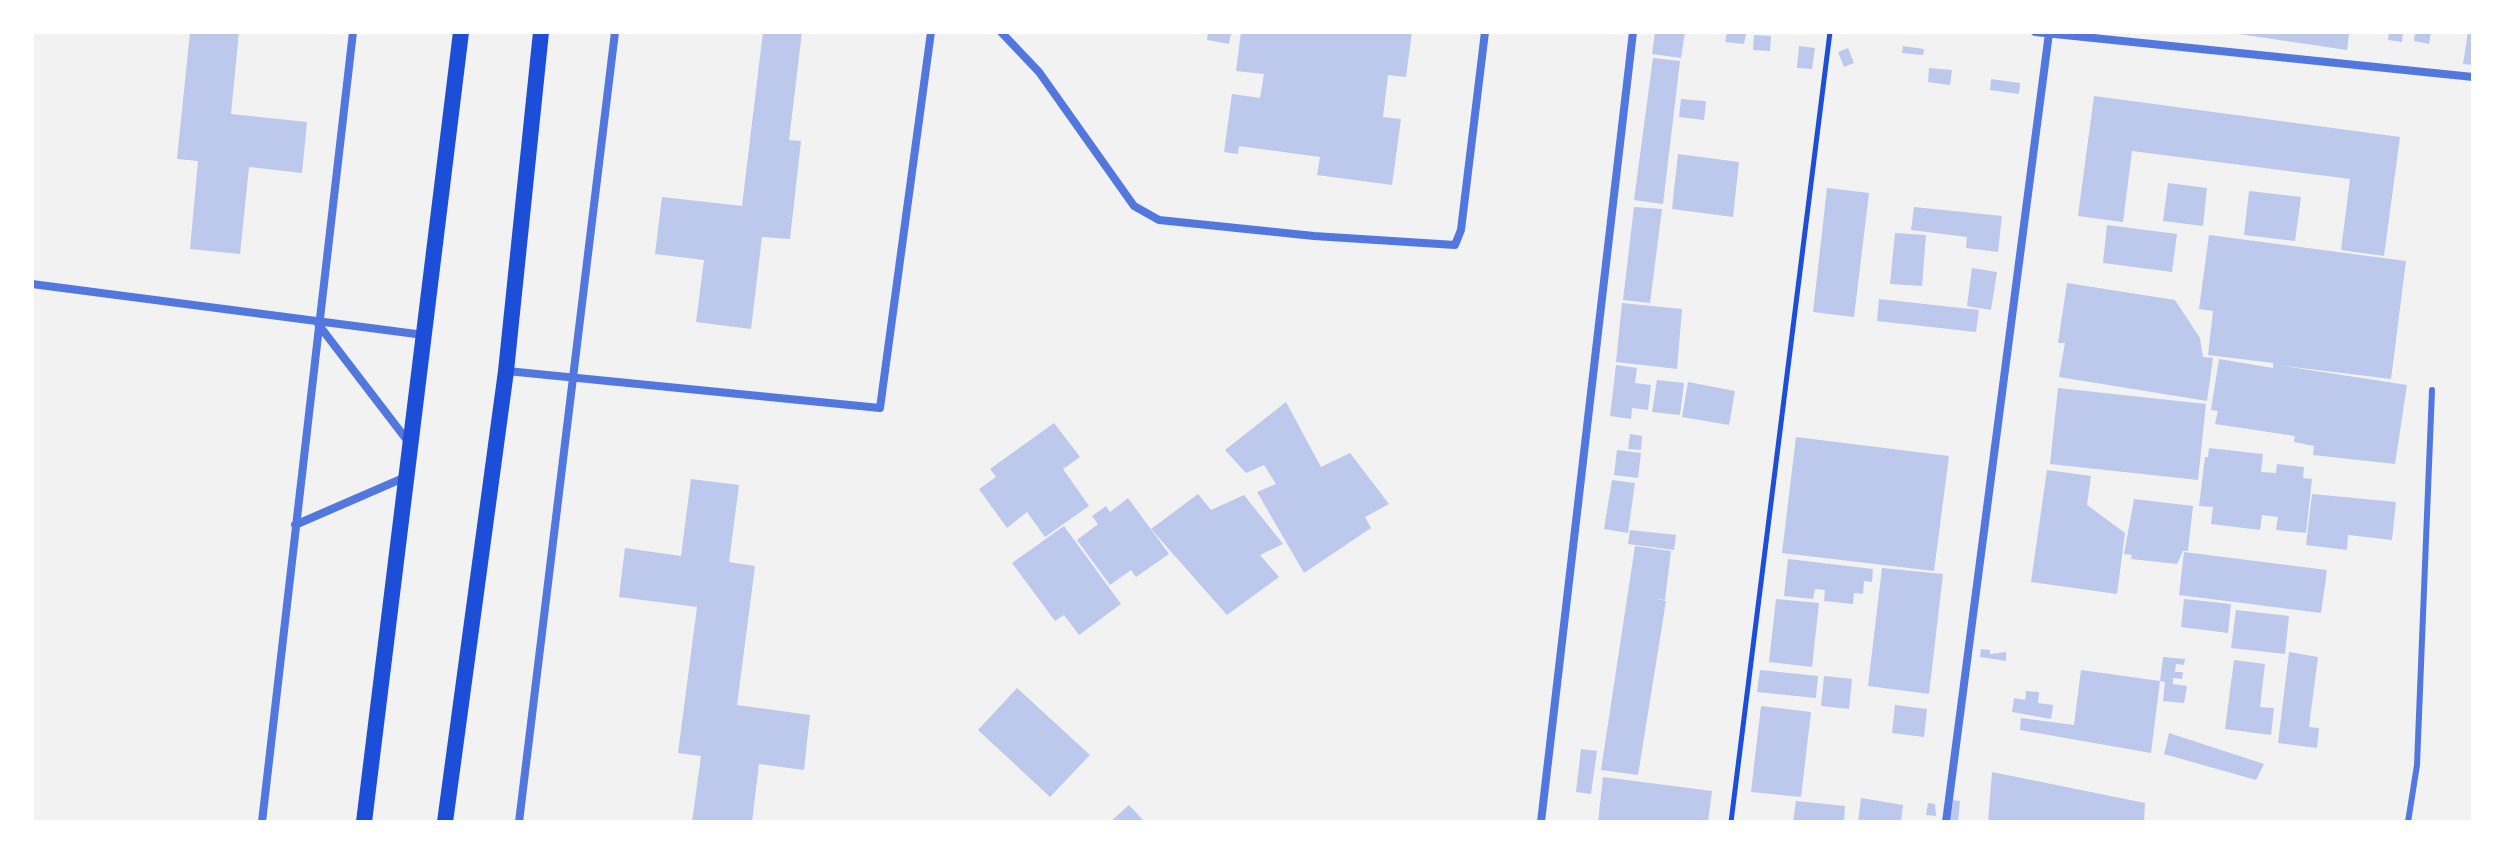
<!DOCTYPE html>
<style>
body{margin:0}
#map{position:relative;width:2505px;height:854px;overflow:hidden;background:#f2f2f2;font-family:Montserrat,sans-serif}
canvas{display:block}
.frame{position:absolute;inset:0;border:34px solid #fff;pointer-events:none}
</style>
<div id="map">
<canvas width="2505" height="854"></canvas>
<div class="frame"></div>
</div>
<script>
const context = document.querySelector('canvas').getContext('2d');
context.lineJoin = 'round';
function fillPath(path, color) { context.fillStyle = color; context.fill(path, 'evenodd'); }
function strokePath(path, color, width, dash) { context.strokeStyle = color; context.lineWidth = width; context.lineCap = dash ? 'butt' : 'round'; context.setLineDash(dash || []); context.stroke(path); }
fillPath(new Path2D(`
 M 190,32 L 239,32 L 231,114 L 307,122 L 302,173 L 249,167 L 240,254 L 190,249 L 198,161 L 177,159 Z
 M 763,32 L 802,32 L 789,140 L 801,141 L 790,239 L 762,237 L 751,329 L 696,322 L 704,260 L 655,254 L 662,197 L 742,206 Z
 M 1208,32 L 1231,32 L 1229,44 L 1207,40 Z
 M 1241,32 L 1412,32 L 1406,77 L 1388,75 L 1383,117 L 1401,119 L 1392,185 L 1317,175 L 1320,157 L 1239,146 L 1238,154 L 1224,152 L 1232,94 L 1260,98 L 1264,74 L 1236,71 Z
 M 1655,32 L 1685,32 L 1681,58 L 1652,54 Z
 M 1727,32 L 1746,34 L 1744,44 L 1725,42 Z
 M 2225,32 L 2332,32 L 2349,34 L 2347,50 Z
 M 2389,32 L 2403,33 L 2402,42 L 2388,40 Z
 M 2415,32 L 2431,32 L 2429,44 L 2414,41 Z
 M 2468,32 L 2473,32 L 2473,65 L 2463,64 Z
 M 1754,35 L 1771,36 L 1770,51 L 1753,50 Z
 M 1799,46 L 1815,48 L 1812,69 L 1797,68 Z
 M 1903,46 L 1924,49 L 1923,55 L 1902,53 Z
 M 1848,48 L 1854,63 L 1844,67 L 1838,52 Z
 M 1653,58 L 1680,61 L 1663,204 L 1634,200 Z
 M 1929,68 L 1952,70 L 1950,85 L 1928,82 Z
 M 1991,79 L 2020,83 L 2019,94 L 1990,90 Z
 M 2094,96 L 2400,137 L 2384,256 L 2341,250 L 2350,179 L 2132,151 L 2123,222 L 2078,216 Z
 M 1681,99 L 1706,101 L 1704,120 L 1679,117 Z
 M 1678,154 L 1739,162 L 1733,217 L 1672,209 Z
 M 2168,183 L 2207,188 L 2203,226 L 2163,221 Z
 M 1827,188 L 1869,193 L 1854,317 L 1813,312 Z
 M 2249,191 L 2301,197 L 2295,241 L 2244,235 Z
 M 1634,207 L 1662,209 L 1650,303 L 1623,300 Z
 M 1914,207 L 2002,216 L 1998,252 L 1966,248 L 1967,237 L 1911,230 Z
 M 2107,225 L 2177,234 L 2172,272 L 2103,263 Z
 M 1895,233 L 1926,235 L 1922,286 L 1890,284 Z
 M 2209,235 L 2406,261 L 2391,379 L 2277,365 L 2407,385 L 2395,464 L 2313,455 L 2314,446 L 2294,442 L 2295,436 L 2215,424 L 2218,411 L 2211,410 L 2219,359 L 2273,368 L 2273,363 L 2208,355 L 2213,311 L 2199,309 Z
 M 1972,268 L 1997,272 L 1991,310 L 1967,306 Z
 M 2067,283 L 2175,300 L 2200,338 L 2203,357 L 2213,358 L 2207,401 L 2059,377 L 2065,343 L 2058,343 Z
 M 1879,299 L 1979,310 L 1976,332 L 1877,321 Z
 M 1622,303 L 1682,309 L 1677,369 L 1616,362 Z
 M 1616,365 L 1637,368 L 1635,383 L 1651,385 L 1648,410 L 1632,408 L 1631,419 L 1610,416 Z
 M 1657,380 L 1684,383 L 1680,415 L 1652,412 Z
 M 1688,382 L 1735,391 L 1729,425 L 1682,417 Z
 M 2058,388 L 2206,404 L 2198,480 L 2050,464 Z
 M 1286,402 L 1321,467 L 1350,453 L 1389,504 L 1365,517 L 1371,528 L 1304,573 L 1257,492 L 1276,484 L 1264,465 L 1246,473 L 1225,450 Z
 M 1054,423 L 1080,457 L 1063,469 L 1089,506 L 1045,537 L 1027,512 L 1007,528 L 979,489 L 996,477 L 990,469 Z
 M 1630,434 L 1642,436 L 1641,450 L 1628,449 Z
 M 1796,437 L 1949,456 L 1934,571 L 1782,553 Z
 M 2209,448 L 2263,454 L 2261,472 L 2276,473 L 2277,464 L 2304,467 L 2303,478 L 2312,479 L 2306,533 L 2276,530 L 2278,517 L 2262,515 L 2260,530 L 2211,524 L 2213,507 L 2199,506 L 2205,457 L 2208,457 Z
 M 1617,450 L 1641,453 L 1638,478 L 1614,475 Z
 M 2047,470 L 2091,476 L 2087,505 L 2125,533 L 2117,594 L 2031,582 Z
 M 691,479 L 739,485 L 729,562 L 755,566 L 737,705 L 810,715 L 804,770 L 759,764 L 752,822 L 692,822 L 701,756 L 678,753 L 697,607 L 619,597 L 625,548 L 681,556 Z
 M 1612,480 L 1635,483 L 1628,533 L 1604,529 Z
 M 1198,494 L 1211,510 L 1244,495 L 1283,544 L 1260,555 L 1279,577 L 1227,615 L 1151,529 Z
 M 2312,494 L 2396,502 L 2392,540 L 2348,535 L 2347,550 L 2306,545 Z
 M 1128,498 L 1169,554 L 1136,577 L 1131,570 L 1110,585 L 1077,540 L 1098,524 L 1092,516 L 1106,506 L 1110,512 Z
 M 2134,499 L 2193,506 L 2188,551 L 2183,551 L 2177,564 L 2131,559 L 2132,555 L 2124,554 Z
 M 1064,526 L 1121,604 L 1079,635 L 1064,615 L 1055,621 L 1012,563 Z
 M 1630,530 L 1676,535 L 1674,550 L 1628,544 Z
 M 1635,546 L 1671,551 L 1665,600 L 1654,598 L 1666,601 L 1638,775 L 1601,770 Z
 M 2184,552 L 2327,570 L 2321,613 L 2179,595 Z
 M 1788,559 L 1873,569 L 1872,582 L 1864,581 L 1863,594 L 1854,593 L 1853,604 L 1824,601 L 1825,590 L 1815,589 L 1813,599 L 1784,596 Z
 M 1882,568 L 1943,574 L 1929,694 L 1868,686 Z
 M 1776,599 L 1819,603 L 1812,667 L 1769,662 Z
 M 2184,599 L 2231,604 L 2228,633 L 2181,627 Z
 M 2236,610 L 2289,616 L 2285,654 L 2231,648 Z
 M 1981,649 L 1990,650 L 1990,654 L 2006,652 L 2006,661 L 1980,657 Z
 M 2289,652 L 2318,657 L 2309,727 L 2319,728 L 2317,748 L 2278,743 Z
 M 2163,657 L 2185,659 L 2184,665 L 2176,664 L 2175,672 L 2183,672 L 2182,679 L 2173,678 L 2173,684 L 2187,686 L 2184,703 L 2163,701 L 2165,682 L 2160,681 Z
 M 2234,660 L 2265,664 L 2260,707 L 2274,708 L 2271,735 L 2225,729 Z
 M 1760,670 L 1818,676 L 1816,698 L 1757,692 Z
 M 2081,670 L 2160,681 L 2151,753 L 2020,730 L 2021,718 L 2074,725 Z
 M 1824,676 L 1852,679 L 1849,709 L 1821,706 Z
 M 1017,688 L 1090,755 L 1050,797 L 978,730 Z
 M 2026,691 L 2039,692 L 2038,703 L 2053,705 L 2051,719 L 2012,712 L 2014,698 L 2025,700 Z
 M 1895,705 L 1927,709 L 1924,737 L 1892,733 Z
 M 1761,706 L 1811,712 L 1801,797 L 1751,792 Z
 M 2169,733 L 2264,764 L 2256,780 L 2164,754 Z
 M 1581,749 L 1597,751 L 1591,794 L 1576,792 Z
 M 1992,772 L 2145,803 L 2144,822 L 1988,822 Z
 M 1603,777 L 1712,791 L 1708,822 L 1598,822 Z
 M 1861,798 L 1903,805 L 1901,822 L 1858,822 Z
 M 1953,800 L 1960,801 L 1958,822 L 1950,821 Z
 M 1796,801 L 1845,806 L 1844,822 L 1793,822 Z
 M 1928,803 L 1935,804 L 1936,816 L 1926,815 Z
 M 1129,805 L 1145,822 L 1110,822 Z`), '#bdc9ec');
strokePath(new Path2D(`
 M 1731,822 L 1830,32`), '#1d4ed8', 5);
strokePath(new Path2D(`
 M 2408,822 L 2417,765 L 2432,390`), '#5277de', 6);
strokePath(new Path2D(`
 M 1001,32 L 1039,72 L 1134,206 L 1159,220 L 1314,236 L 1455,245 L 1461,230 L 1485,32
 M 2035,32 L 2473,77
 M 32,284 L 424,335
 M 318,324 L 410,444
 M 507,371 L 880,408 L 931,32
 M 295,525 L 408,476
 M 262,822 L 353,32
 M 519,822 L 615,32
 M 1541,822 L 1633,32
 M 1946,822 L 2049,33`), '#5277de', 8);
strokePath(new Path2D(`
 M 364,822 L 461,32
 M 445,822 L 506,371 L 541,32`), '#1d4ed8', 16);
</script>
